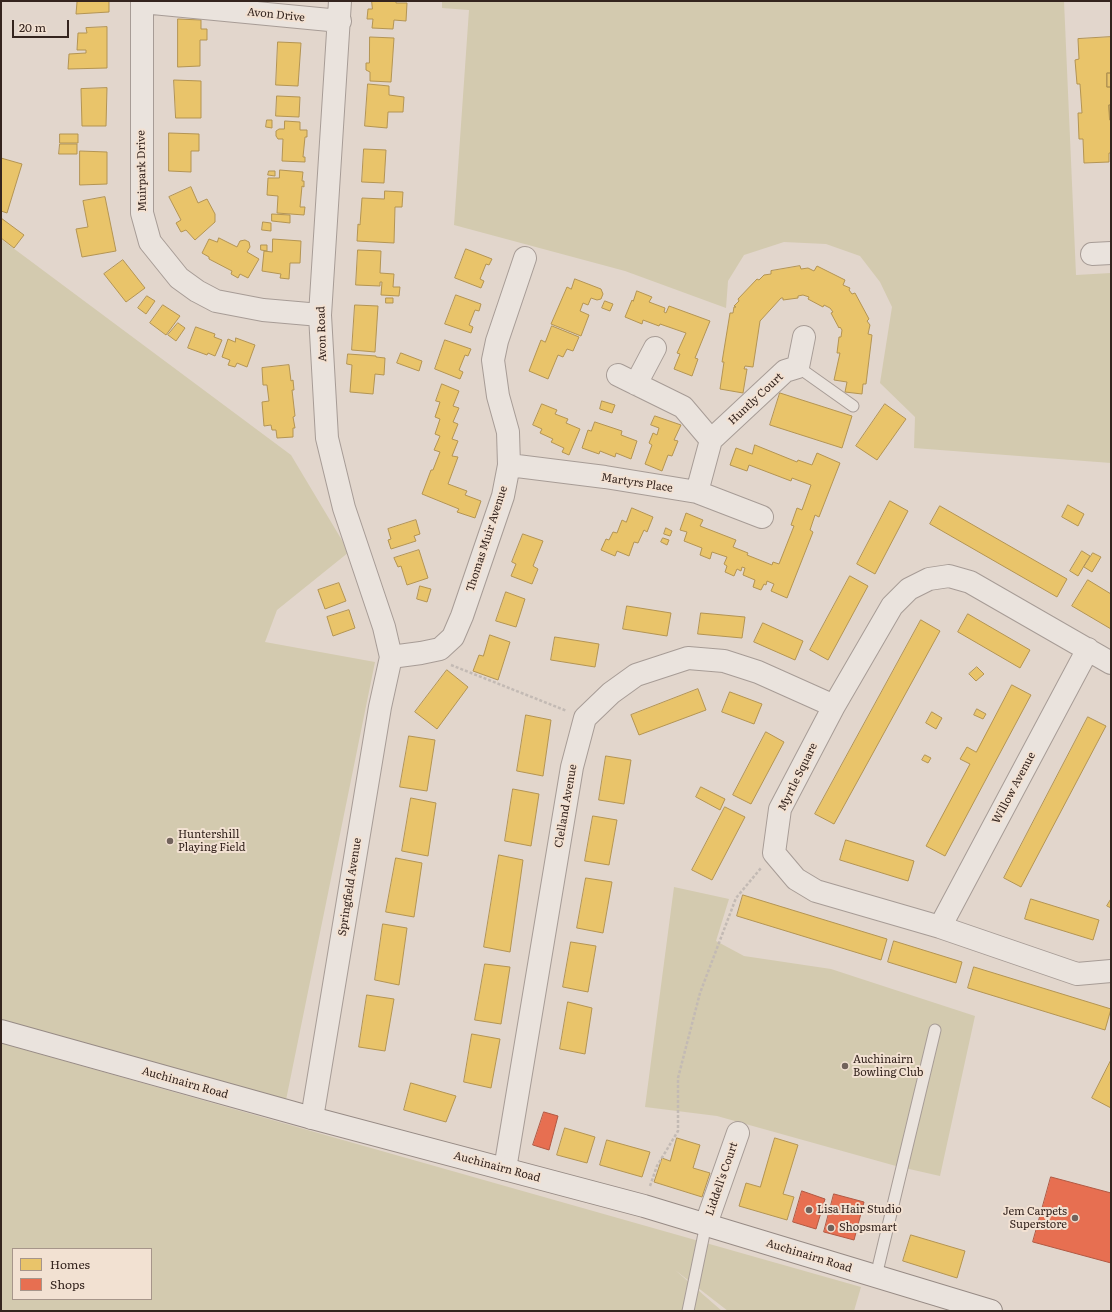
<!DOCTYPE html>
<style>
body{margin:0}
#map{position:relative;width:1112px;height:1312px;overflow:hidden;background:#e2d6cc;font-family:Literata,serif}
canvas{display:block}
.frame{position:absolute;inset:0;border:2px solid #34241e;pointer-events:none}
.legend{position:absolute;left:12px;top:1248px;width:140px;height:52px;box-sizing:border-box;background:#f2e1d2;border:1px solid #a6958a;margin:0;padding:5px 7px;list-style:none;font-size:12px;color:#34241e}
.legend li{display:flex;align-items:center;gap:8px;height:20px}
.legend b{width:20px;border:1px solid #a6958a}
.scale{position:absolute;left:12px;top:20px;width:57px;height:18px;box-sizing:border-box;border:2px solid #34241e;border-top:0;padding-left:5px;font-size:12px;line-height:14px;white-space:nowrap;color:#34241e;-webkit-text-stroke:3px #f2e1d2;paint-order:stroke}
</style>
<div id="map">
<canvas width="1112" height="1312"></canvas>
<div class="frame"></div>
<ul class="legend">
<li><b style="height:11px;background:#e9c46a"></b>Homes</li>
<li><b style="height:11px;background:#e76f51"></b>Shops</li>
</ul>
<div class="scale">20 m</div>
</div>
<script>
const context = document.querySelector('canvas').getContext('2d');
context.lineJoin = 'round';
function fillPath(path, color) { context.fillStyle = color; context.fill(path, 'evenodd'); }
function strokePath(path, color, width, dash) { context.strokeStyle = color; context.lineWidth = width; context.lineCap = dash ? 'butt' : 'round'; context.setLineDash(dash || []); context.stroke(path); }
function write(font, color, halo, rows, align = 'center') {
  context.font = font + ' Literata,serif'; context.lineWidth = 4; context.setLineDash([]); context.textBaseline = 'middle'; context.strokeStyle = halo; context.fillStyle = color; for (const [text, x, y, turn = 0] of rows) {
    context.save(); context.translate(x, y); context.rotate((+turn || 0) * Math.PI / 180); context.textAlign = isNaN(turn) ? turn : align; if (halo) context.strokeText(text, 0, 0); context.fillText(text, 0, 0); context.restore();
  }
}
fillPath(new Path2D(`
 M 442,1 L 1064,1 L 1076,275 L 1111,273 L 1111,463 L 914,448 L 915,417 L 880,383 L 892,307 L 880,282 L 860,256 L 826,244 L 784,242 L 744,255 L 728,281 L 726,308 L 625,271 L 454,225 L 469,10 L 442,8 Z
 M 1,239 L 291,455 L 349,552 L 277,610 L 265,642 L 375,662 L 286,1100 L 1,1020 Z
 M 674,887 L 729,899 L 716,941 L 744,956 L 831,969 L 975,1016 L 940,1176 L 896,1166 L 717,1116 L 645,1107 Z
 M 1,1043 L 861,1287 L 854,1311 L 728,1311 L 675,1270 L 722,1311 L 1,1311 ZM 13,1249 L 151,1249 L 151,1299 L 13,1299 Z`), '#d3caaf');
const homes = new Path2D(`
 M 74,1 L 109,1 L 109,12 L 76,14 L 77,2 Z
 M 372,1 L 396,1 L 396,3 L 407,3 L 406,21 L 394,20 L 393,29 L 372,28 L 373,19 L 367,19 L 368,9 L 372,9 Z
 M 178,19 L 201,20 L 201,29 L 207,29 L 207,40 L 200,40 L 200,66 L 178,67 Z
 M 107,27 L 107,68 L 68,69 L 69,54 L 86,53 L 86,50 L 77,50 L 78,33 L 87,33 L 86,28 Z
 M 370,37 L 394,38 L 391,82 L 370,81 L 370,72 L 366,70 L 366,63 L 369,63 Z
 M 1111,37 L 1111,73 L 1107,73 L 1107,87 L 1111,87 L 1111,105 L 1109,105 L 1110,120 L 1111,120 L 1111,153 L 1109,153 L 1109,162 L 1084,163 L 1083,139 L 1079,139 L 1078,113 L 1082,113 L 1080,84 L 1077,84 L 1075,60 L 1079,59 L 1078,39 Z
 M 278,42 L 301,43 L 298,86 L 276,85 Z
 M 1107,73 L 1111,73 L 1111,87 L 1107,87 Z
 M 174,80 L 201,81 L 201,118 L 176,118 Z
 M 368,84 L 389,86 L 389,95 L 404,97 L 403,112 L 388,112 L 387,128 L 365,126 Z
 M 107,88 L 106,126 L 82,126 L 81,89 Z
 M 277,96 L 300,97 L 299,117 L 276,116 Z
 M 1109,105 L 1111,105 L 1111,120 L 1110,120 Z
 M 267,120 L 272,120 L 272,128 L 266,127 Z
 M 285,121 L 300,122 L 300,130 L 307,130 L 307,137 L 305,137 L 303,157 L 305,157 L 305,162 L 282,161 L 283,139 L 278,139 L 276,136 L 276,131 L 279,129 L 284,129 Z
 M 169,133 L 199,134 L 199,151 L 191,151 L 191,172 L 169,171 Z
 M 60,134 L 78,134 L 78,143 L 60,143 Z
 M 60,144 L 77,144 L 77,154 L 59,154 Z
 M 364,149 L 386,150 L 384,183 L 362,182 Z
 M 80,151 L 107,152 L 107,184 L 80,185 Z
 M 1,158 L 22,164 L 7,213 L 1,211 Z
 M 280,170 L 303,172 L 302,181 L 304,181 L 304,187 L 302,186 L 300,207 L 305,207 L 304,215 L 277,213 L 278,196 L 267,195 L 268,178 L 279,178 Z
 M 269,171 L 275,171 L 275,176 L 268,175 Z
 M 191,187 L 198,203 L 207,199 L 215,214 L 215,222 L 195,240 L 186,230 L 181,232 L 176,223 L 181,220 L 169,197 Z
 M 385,191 L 403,192 L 402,207 L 395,207 L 394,243 L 357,241 L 358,224 L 360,225 L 362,198 L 384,199 Z
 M 105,197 L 116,251 L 82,257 L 76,229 L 88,227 L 83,201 Z
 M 272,214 L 290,215 L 290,223 L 272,221 Z
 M 1,218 L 24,235 L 14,248 L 1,238 Z
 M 263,222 L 271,223 L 271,231 L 262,230 Z
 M 219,238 L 237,247 L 240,241 L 245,240 L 249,242 L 250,247 L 247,252 L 259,259 L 248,278 L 240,274 L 238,278 L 231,274 L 232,271 L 209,259 L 209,257 L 202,253 L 209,239 L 217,242 Z
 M 273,239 L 301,241 L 300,263 L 290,263 L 289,279 L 280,278 L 281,274 L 262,271 L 264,251 L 272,252 Z
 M 261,245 L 267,245 L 267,251 L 261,250 Z
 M 466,249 L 492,259 L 489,265 L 486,264 L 480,279 L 484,281 L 481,288 L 455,278 Z
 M 358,250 L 381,251 L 380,273 L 394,274 L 393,287 L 400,287 L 399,296 L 381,295 L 382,282 L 380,282 L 380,286 L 356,285 Z
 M 123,260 L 145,288 L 126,302 L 104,274 Z
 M 800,266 L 801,269 L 808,268 L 814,271 L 817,266 L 845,280 L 843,285 L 850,288 L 849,290 L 852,294 L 855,293 L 869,319 L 867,321 L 870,325 L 868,334 L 872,335 L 866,384 L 863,384 L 862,394 L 845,392 L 847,382 L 834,380 L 840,353 L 837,353 L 839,337 L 841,337 L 842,330 L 840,327 L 839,328 L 831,313 L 833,312 L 830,308 L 824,305 L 823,307 L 808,299 L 809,297 L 803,295 L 798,296 L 798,298 L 783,300 L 783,298 L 781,298 L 760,321 L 753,367 L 745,366 L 744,369 L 747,369 L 743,393 L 720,389 L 724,362 L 722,362 L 730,313 L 733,313 L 734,307 L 736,307 L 734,306 L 739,301 L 738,299 L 757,279 L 759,280 L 764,275 L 771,274 L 771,271 Z
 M 575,279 L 601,289 L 603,294 L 601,299 L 597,300 L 591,298 L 588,305 L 583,303 L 580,311 L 589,315 L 581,336 L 551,324 L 567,287 L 571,289 Z
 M 637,291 L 652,297 L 649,302 L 665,308 L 664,312 L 666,313 L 669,306 L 710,321 L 695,358 L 698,359 L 692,376 L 674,369 L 680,354 L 677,353 L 686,333 L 660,324 L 659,326 L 643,320 L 642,324 L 625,317 L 632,300 L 633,301 Z
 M 456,295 L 481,304 L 479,311 L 475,310 L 469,325 L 473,327 L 471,333 L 445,324 Z
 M 147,296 L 155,301 L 146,314 L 138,308 Z
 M 386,298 L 393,298 L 393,303 L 386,303 Z
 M 605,301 L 613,304 L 610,311 L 602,308 Z
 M 163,305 L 180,316 L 166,335 L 150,323 Z
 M 355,305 L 378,306 L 375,352 L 352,350 Z
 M 178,323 L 185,328 L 176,341 L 168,335 Z
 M 552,326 L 579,337 L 573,351 L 567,349 L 563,357 L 558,355 L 548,379 L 529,371 L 541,340 L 545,342 Z
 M 196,327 L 215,334 L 214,337 L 222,340 L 215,356 L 208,353 L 207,355 L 188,348 Z
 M 236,338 L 255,345 L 247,367 L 237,363 L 235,367 L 228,365 L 230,360 L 222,357 L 228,339 L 235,342 Z
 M 445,340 L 471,349 L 468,356 L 465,355 L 459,370 L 463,372 L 460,379 L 435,369 Z
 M 401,353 L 422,361 L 419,371 L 397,363 Z
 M 348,354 L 376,356 L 376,357 L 385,358 L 384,375 L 375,374 L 373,394 L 350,392 L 352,365 L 347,364 Z
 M 289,365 L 291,381 L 293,380 L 294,390 L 292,390 L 295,416 L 293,417 L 295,428 L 293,428 L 293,437 L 277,438 L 276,430 L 272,430 L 271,425 L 264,426 L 262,402 L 269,401 L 267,385 L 263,385 L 262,368 Z
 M 442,384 L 459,391 L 453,406 L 459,408 L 453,422 L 458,424 L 452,439 L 458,441 L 452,456 L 458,457 L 448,484 L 467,491 L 465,495 L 481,501 L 475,518 L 457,512 L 459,509 L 422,494 L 431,470 L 433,470 L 440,452 L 434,450 L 440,436 L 435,434 L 440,419 L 435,417 L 440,402 L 436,401 Z
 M 780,393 L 852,416 L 842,448 L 770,425 Z
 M 602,401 L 615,405 L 612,413 L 600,409 Z
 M 542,404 L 557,410 L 555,414 L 568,419 L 566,423 L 580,429 L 569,455 L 562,452 L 564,448 L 551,442 L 553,439 L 540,433 L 542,429 L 533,425 Z
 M 885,404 L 906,419 L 877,460 L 856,446 Z
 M 655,416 L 681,425 L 674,440 L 678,441 L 672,456 L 668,455 L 662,471 L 645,464 L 652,445 L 649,443 L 653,433 L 657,435 L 659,428 L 651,425 Z
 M 595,422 L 622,431 L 621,435 L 637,441 L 631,459 L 616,453 L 615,457 L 600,451 L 599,454 L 582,448 L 588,430 L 591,431 Z
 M 755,445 L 797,462 L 798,460 L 812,465 L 817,453 L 840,463 L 819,517 L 815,515 L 810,530 L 813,532 L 787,598 L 771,591 L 774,584 L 767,581 L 766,585 L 764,584 L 761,590 L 753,587 L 755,580 L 743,575 L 745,568 L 742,567 L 741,571 L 737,569 L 734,576 L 725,572 L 727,566 L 724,564 L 727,557 L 712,552 L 710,559 L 700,555 L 702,548 L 684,541 L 687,532 L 680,530 L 686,513 L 703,520 L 700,526 L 736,540 L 733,547 L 748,553 L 747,555 L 772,565 L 773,562 L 779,564 L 794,526 L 791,525 L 797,508 L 802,510 L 811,485 L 792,478 L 791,481 L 749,465 L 747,471 L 730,465 L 736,448 L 752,454 Z
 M 890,501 L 908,511 L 875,574 L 857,564 Z
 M 1068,505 L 1084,514 L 1078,526 L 1062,517 Z
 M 940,506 L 1067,579 L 1057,597 L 930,524 Z
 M 632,508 L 653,517 L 647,532 L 644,530 L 638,543 L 634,542 L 629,556 L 617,551 L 615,556 L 601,550 L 606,539 L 609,540 L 613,532 L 617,533 L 622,520 L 626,522 Z
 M 416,520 L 420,534 L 414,536 L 416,541 L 391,549 L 388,540 L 391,539 L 388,529 Z
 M 666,528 L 672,531 L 670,536 L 664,534 Z
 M 523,534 L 543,541 L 533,566 L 538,569 L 532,584 L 511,576 L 516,564 L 512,562 Z
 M 663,538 L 669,540 L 667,545 L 661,542 Z
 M 419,550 L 428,578 L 407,585 L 401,566 L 398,567 L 394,558 Z
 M 1082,551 L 1090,556 L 1078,576 L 1070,571 Z
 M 1093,553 L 1101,557 L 1092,572 L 1084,567 Z
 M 850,576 L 868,586 L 828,660 L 810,650 Z
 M 1088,580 L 1111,594 L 1111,629 L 1072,606 Z
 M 339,583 L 346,601 L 325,609 L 318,590 Z
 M 420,586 L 431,589 L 427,602 L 417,599 Z
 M 506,592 L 525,599 L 516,627 L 496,621 Z
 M 627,606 L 671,613 L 667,636 L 623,629 Z
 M 349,610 L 355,628 L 333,636 L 327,617 Z
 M 701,613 L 745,617 L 742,638 L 698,634 Z
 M 968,614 L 1030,650 L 1020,668 L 958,632 Z
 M 921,620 L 940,631 L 834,824 L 815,814 Z
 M 763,623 L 803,641 L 795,660 L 754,642 Z
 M 490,635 L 510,642 L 498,680 L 473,671 L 479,655 L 483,656 Z
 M 555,637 L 599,644 L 595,667 L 551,660 Z
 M 977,667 L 984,674 L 976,681 L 969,674 Z
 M 447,670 L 468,687 L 437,729 L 415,712 Z
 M 1012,685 L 1031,695 L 945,856 L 926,846 L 970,764 L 960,759 L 967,747 L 976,752 Z
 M 698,689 L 706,710 L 639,735 L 631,715 Z
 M 730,692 L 762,704 L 754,724 L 722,712 Z
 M 977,709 L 986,714 L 983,719 L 974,715 Z
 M 932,712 L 942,718 L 936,729 L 926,723 Z
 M 526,715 L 551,720 L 543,776 L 517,771 Z
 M 1088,717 L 1106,726 L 1021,887 L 1004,878 Z
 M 766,732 L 784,742 L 751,804 L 733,795 Z
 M 409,736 L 435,740 L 427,791 L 400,787 Z
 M 925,755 L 931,758 L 928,763 L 922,760 Z
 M 606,756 L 631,760 L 624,804 L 599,800 Z
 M 701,787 L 725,799 L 720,810 L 696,797 Z
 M 513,789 L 539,794 L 531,846 L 505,841 Z
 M 411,798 L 436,803 L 428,856 L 402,851 Z
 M 725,807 L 745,817 L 712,880 L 692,870 Z
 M 593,816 L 617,820 L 609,865 L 585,861 Z
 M 846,840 L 914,861 L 908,881 L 840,860 Z
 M 499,855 L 523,860 L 510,952 L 484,947 Z
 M 396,858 L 422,863 L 414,917 L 386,912 Z
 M 586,878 L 612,882 L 603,933 L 577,928 Z
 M 743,895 L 887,939 L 881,960 L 737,916 Z
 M 1031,899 L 1099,920 L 1093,940 L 1025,919 Z
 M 1111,899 L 1111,908 L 1107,906 Z
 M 383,924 L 407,928 L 399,985 L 375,980 Z
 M 894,941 L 962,962 L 956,983 L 888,962 Z
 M 571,942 L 596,946 L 588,992 L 563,987 Z
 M 485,964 L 510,967 L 501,1024 L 475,1020 Z
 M 974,967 L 1111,1009 L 1105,1030 L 968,988 Z
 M 367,995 L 394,999 L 385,1051 L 359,1047 Z
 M 568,1002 L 592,1008 L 585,1054 L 560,1049 Z
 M 472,1034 L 500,1039 L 491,1088 L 464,1082 Z
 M 1111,1060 L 1111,1108 L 1092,1098 Z
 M 411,1083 L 456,1096 L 446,1122 L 404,1110 Z
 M 565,1128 L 595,1137 L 587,1163 L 557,1155 Z
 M 677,1138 L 700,1145 L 693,1168 L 710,1173 L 702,1197 L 654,1182 L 662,1158 L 670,1161 Z
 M 775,1138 L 798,1145 L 783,1194 L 794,1197 L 787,1220 L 739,1206 L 746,1183 L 760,1187 Z
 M 607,1140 L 650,1152 L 642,1177 L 600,1165 Z
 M 911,1235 L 965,1251 L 957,1278 L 903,1261 Z`);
fillPath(homes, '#e9c46a');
strokePath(homes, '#b39453', 1);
const shops = new Path2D(`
 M 544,1112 L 558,1116 L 549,1150 L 533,1145 Z
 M 1051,1177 L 1111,1193 L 1111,1263 L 1033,1242 Z
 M 802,1191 L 825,1199 L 816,1229 L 793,1222 Z
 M 834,1194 L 864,1202 L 854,1240 L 824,1232 Z`);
fillPath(shops, '#e76f51');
strokePath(shops, '#b15842', 1);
const service = new Path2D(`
 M 798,367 L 853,406
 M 876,1276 L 935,1030
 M 688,1311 L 706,1224`);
const minor = new Path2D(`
 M 142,1 L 142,213 L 150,242 L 179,278 L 197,291 L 216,301 L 263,310 L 320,315
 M 142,2 L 340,21
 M 1092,254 L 1111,253
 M 618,375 L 683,407 L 711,440
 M 636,384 L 655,348
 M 509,465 L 605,477 L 697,492 L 762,517
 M 697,492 L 711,440 L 785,371 L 798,367 L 804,337
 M 391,657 L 421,653 L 440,649 L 453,637 L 462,616 L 503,496 L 509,465 L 508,432 L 498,396 L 493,360 L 497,341 L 525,258
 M 1111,663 L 970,582 L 949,576 L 929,579 L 909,589 L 892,606 L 834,706 L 780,809 L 774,853 L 796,879 L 816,891 L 940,927 L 1077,974 L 1111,971
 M 940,927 L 1088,649
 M 312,1118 L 380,707 L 391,657 L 384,627 L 344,508 L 327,438 L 320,315 L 340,1
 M 505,1169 L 572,767 L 585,718 L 611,693 L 636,675 L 688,658 L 724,661 L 758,672 L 834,706
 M 706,1224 L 738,1133`);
const secondary = new Path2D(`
 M 1,1031 L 312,1118 L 644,1206 L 991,1311`);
strokePath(service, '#a79c96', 13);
strokePath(minor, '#a79c96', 24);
strokePath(secondary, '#978b85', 24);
strokePath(new Path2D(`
 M 451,665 L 567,711
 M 650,1186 L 657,1166 L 678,1131 L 678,1078 L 700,993 L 736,898 L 761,868`), '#c3bab4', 2.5, [3, 2]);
strokePath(service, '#eae3dd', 11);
strokePath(minor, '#eae3dd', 22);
strokePath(secondary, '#eae3dd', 22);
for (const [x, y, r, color] of [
 [170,841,4,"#71625b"],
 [845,1066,4,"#71625b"],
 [809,1210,4,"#71625b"],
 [1075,1218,4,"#71625b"],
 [831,1228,4,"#71625b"]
]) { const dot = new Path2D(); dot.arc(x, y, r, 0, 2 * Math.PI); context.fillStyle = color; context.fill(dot); strokePath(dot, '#f2e1d2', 1.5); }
write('11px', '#34241e', '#f2e1d2', [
 ["Avon Drive",276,15,6],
 ["Muirpark Drive",142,171,-91],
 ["Avon Road",322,334,-92],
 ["Huntly Court",756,399,-43],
 ["Martyrs Place",637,483,9],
 ["Thomas Muir Avenue",487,539,-72],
 ["Myrtle Square",798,777,-64],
 ["Willow Avenue",1014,788,-62],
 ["Clelland Avenue",566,806,-80],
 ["Springfield Avenue",350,887,-81],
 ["Auchinairn Road",185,1083,16],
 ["Auchinairn Road",497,1167,15],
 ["Liddell's Court",722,1179,-71],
 ["Auchinairn Road",809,1256,17]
]);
write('11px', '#34241e', '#f2e1d2', [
 ["Huntershill",178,835],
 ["Playing Field",178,848],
 ["Auchinairn",853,1060],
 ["Bowling Club",853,1073],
 ["Lisa Hair Studio",817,1210],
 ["Jem Carpets",1067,1212,"right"],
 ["Superstore",1067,1225,"right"],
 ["Shopsmart",839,1228]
], 'left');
</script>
